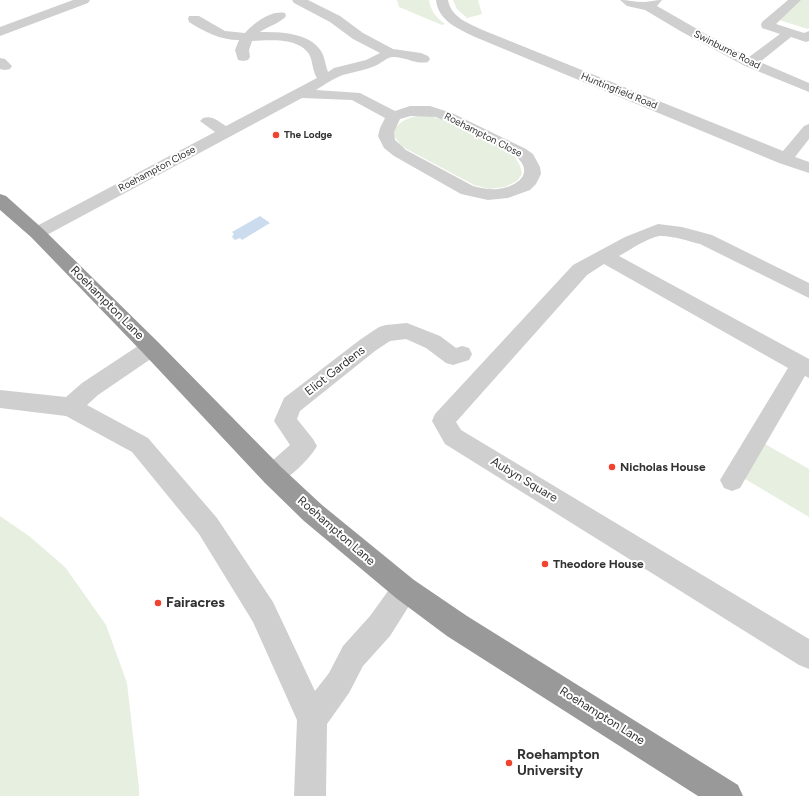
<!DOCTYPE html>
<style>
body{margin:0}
canvas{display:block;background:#fff}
</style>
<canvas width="809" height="796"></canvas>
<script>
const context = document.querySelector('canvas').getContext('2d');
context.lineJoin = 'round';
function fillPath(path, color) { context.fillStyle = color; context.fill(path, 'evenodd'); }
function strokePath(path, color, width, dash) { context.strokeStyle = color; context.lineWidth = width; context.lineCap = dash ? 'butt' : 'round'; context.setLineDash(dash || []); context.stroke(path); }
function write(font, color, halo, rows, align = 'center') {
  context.font = font + ' Figtree,sans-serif'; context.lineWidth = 4; context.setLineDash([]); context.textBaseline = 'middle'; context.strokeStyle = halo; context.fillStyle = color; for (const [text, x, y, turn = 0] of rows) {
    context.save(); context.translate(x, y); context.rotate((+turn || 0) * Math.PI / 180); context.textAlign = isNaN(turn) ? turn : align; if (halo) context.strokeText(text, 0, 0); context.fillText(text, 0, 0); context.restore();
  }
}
fillPath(new Path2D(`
 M 397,0 L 429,0 C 431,12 436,17 445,24 L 442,25 L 399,7 Z
 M 453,0 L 478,0 L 482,14 L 467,18 L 457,9 Z
 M 800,0 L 809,0 L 809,28 L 808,29 L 779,20 Z
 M 418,116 L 430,116 L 440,119 L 514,155 L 520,166 L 522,174 L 517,181 L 505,187 L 489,189 L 474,185 L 401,146 L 393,134 C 397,122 406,118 418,116 Z
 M 765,444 L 809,469 L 809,517 L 745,479 Z
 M 0,516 L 29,536 L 65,567 L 106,625 L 127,683 L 139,788 L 139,796 L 0,796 Z`), '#e6efe0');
fillPath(new Path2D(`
 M 260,216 L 270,223 L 242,240 L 240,238 L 235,240 L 232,237 L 234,234 L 232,232 Z`), '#ccdcef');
fillPath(new Path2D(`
 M 73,0 L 90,0 L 88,3 L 0,36 L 0,27 Z
 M 292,0 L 308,0 L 340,16 L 363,33 L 393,49 L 421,53 L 428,56 L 430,59 L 428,62 C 416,65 404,56 392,57 C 386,58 380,64 375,66 C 365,70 353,72 343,75 C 334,78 324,85 316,90 L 360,93 L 395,111 L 410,106 L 430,106 L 452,113 L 526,149 L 533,154 L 540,167 L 541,174 L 536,184 L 530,190 L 508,198 L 488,200 L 461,194 L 394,156 L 384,148 L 378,136 L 380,128 L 385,118 L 352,100 L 302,98 L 43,237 L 37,239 L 31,237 L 28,233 L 31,229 L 215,132 L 200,121 L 203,118 C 212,115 218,121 226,126 L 317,78 C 312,70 313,61 309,54 C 298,37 269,40 252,41 L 249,50 L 250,57 L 248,60 L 243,61 L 238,60 L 235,50 L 239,40 C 220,40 205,32 189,22 L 188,19 L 189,16 L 199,16 L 225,31 L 245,33 C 254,23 271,10 285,13 L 286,16 C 282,22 267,27 260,32 C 279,32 309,32 321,51 C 325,57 325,64 328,72 L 334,68 L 366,60 L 380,53 L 353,39 L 330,22 L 294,3 ZM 411,116 L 436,117 L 511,153 C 536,169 522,186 498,189 C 489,190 481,188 473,186 L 406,150 L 395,140 L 394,132 L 400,119 Z
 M 436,0 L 448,0 C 451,18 470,24 485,31 L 783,151 L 804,126 L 809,124 L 809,139 L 795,157 L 809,162 L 809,173 L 779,163 L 475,37 C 459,29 438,21 436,0 Z
 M 620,0 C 628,0 635,2 643,2 C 649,2 655,0 662,0 L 657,6 L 711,37 L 749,57 L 780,34 L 762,28 L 761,25 L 762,22 L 788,0 L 801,0 L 776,24 L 804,33 L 809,31 L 809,41 L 806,42 L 791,37 L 760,62 L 809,83 L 809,92 L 745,66 L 682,32 L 645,10 L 627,6 Z
 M 0,58 L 5,59 L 12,66 L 10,69 L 5,70 L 0,69 Z
 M 658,224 L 682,227 L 712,235 L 809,283 L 809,298 L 700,244 C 689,241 670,235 659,236 C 647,238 630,250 619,256 L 809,359 L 809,378 L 805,376 L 740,488 L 732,491 L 724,488 L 720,480 L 788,368 L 604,264 L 587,275 L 456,422 L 461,430 L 809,639 L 809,669 L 799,665 L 445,444 L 432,421 L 435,414 L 573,265 L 625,237 Z
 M 407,323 L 440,336 L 456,348 L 462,346 L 469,348 L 472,354 L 469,360 L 453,365 L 446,363 L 426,348 L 406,339 L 390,341 L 375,351 L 300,411 L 297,419 L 313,439 L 317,446 C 310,459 287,481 273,486 L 265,483 L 261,475 L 265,467 L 290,445 L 274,421 L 284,398 L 361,339 L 379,327 L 386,325 Z
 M 151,340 L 158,342 L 161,348 L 158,354 L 98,395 L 87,405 L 148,438 L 217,518 L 273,602 L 315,691 L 329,673 L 343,646 L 370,616 L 396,580 L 405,576 L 414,580 L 418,589 L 414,598 L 390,636 L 363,666 L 349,693 L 327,724 L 326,796 L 294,796 L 297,720 L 253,622 L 199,534 L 132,452 L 66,416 L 0,408 L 0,390 L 66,397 L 82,383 L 144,342 Z`), '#cfcfcf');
fillPath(new Path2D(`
 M 0,194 L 6,196 L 43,229 L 158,342 L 281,467 L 322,505 L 414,580 L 467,616 L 738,785 L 743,796 L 698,796 L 447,636 L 396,598 L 304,521 L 265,483 L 144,354 L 31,237 L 0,210 Z`), '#999');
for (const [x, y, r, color] of [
 [276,135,4,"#ef432f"],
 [612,467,4,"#ef432f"],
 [545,564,4,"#ef432f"],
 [158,603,4,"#ef432f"],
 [509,763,4,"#ef432f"]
]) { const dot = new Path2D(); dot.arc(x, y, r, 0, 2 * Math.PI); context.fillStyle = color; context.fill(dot); strokePath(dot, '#fff', 1.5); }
write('10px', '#323232', '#fff', [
 ["Swinburne Road",727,50,27],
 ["Huntingfield Road",619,91,22],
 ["Roehampton Close",483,135,27],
 ["Roehampton Close",157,169,-28]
]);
write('bold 10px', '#323232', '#fff', [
 ["The Lodge",284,135]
], 'left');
write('12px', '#323232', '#fff', [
 ["Roehampton Lane",107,303,45],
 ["Eliot Gardens",335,371,-38],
 ["Aubyn Square",524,480,31],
 ["Roehampton Lane",336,531,41],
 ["Roehampton Lane",602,716,32]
]);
write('bold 12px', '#323232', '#fff', [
 ["Nicholas House",620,467],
 ["Theodore House",553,564]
], 'left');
write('bold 14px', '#323232', '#fff', [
 ["Fairacres",166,603],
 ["Roehampton",517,755],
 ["University",517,771]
], 'left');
</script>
